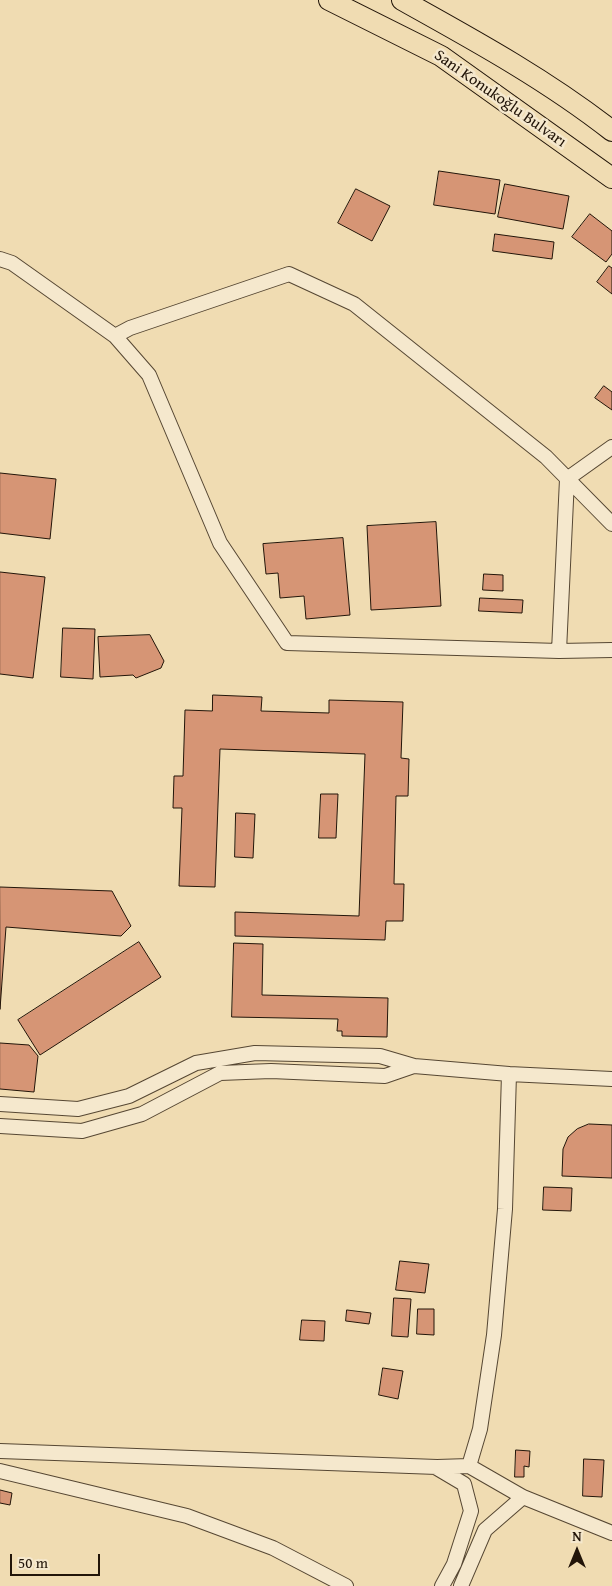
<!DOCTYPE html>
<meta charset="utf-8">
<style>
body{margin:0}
#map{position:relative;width:612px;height:1586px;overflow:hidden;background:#f0dcb2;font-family:"Gentium Book Plus",serif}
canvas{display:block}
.north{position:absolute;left:552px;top:1526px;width:50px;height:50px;-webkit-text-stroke:4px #f5e8cd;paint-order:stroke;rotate:0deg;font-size:14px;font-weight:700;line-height:20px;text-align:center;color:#221509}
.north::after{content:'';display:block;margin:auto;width:18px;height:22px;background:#221509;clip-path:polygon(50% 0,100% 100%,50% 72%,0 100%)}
.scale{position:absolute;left:10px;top:1554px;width:90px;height:22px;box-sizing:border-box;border:2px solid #221509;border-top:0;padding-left:6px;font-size:15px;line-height:18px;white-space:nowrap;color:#221509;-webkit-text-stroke:4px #f5e8cd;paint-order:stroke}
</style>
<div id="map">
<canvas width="612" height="1586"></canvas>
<div class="north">N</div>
<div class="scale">50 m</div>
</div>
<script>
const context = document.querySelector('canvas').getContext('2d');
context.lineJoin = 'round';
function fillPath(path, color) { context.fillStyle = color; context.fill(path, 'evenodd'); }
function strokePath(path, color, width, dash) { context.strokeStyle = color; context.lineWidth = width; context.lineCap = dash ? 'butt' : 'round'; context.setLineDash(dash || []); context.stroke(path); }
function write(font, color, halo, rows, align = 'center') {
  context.font = font + ' "Gentium Book Plus",serif'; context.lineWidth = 5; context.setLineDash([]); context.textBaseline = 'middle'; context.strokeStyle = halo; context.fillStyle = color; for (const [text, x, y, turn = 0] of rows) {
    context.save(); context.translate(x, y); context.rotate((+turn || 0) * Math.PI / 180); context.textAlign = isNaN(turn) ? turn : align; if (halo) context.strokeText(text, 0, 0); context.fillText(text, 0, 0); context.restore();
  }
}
const building = new Path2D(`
 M 439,171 L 500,180 L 495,214 L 434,205 Z
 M 505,184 L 569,196 L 563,229 L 498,217 Z
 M 356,189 L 390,206 L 372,241 L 338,223 Z
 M 590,214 L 612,231 L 612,254 L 606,262 L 572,237 Z
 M 495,234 L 554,242 L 552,259 L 493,251 Z
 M 609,266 L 612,268 L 612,294 L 597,282 Z
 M 604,386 L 612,392 L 612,410 L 595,398 Z
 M 0,473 L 56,479 L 50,539 L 0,533 Z
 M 436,522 L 441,606 L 371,610 L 367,526 Z
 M 343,538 L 350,615 L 306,619 L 304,596 L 280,598 L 278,573 L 266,574 L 263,544 Z
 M 0,572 L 45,577 L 33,678 L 0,674 Z
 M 484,574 L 503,575 L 503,591 L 483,590 Z
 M 480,598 L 523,600 L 522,613 L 479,611 Z
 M 63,628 L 95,629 L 93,679 L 61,677 Z
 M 150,635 L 164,661 L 161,668 L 136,678 L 133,675 L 100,677 L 98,637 Z
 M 213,695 L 262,697 L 261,711 L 329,713 L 329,700 L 403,702 L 401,758 L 409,759 L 408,796 L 396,796 L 394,884 L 404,884 L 403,921 L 386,921 L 385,940 L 235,936 L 235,912 L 359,916 L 365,754 L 220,749 L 215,887 L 179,886 L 182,808 L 173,808 L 174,776 L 183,776 L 185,710 L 212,711 Z
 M 321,794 L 338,794 L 336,838 L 319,838 Z
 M 236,813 L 255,814 L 253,858 L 235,857 Z
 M 0,887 L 112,891 L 131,926 L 121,936 L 6,927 L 0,1009 Z
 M 139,942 L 161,977 L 40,1055 L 18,1020 Z
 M 234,943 L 263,944 L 262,995 L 388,998 L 387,1037 L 342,1036 L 342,1031 L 337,1031 L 338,1019 L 232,1017 Z
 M 0,1043 L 29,1045 L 38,1056 L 34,1092 L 0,1089 Z
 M 589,1124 L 612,1125 L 612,1178 L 562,1176 L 563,1149 L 568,1137 L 577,1129 Z
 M 544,1187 L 572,1188 L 571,1211 L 543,1210 Z
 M 400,1261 L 429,1264 L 425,1293 L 396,1290 Z
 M 394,1298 L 411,1299 L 408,1337 L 392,1336 Z
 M 418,1309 L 434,1309 L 434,1335 L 417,1334 Z
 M 347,1310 L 371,1313 L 369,1324 L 346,1321 Z
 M 302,1320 L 325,1321 L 324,1341 L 300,1340 Z
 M 383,1368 L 403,1371 L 398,1399 L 379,1395 Z
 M 516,1450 L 530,1451 L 529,1467 L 524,1466 L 524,1477 L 515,1477 Z
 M 584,1459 L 604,1460 L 602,1497 L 583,1496 Z
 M 0,1490 L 12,1493 L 10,1505 L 0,1503 Z`);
fillPath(building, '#d69575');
strokePath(building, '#221509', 1);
const minor = new Path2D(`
 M 0,259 L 12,263 L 115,336 L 149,375 L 220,543 L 287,643 L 559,651 L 612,650
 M 115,336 L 130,328 L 289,274 L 354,304 L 546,457 L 612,524
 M 559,651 L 567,479 L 612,447
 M 509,1074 L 612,1079
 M 0,1104 L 78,1109 L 129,1096 L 196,1063 L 255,1053 L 380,1056 L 414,1066 L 509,1074 L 505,1209 L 494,1335 L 480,1429 L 469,1466
 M 0,1126 L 82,1131 L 142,1114 L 220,1073 L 271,1071 L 385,1076 L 414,1066
 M 0,1451 L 437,1467 L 469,1466 L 523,1497 L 612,1533
 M 437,1468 L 464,1484 L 471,1511 L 454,1564 L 442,1586
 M 0,1471 L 187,1516 L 273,1548 L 346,1586
 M 461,1586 L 485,1530 L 523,1497`);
const highway = new Path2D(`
 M 329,0 L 441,56 L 612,178
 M 402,0 C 474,40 547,80 612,131`);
strokePath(minor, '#564733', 16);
strokePath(highway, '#221509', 22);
strokePath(minor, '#f5e8cd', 14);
strokePath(highway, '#f0dcb2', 20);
write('16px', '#221509', '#f5e8cd', [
 ["Sani Konukoğlu Bulvarı",500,99,35]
]);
</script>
